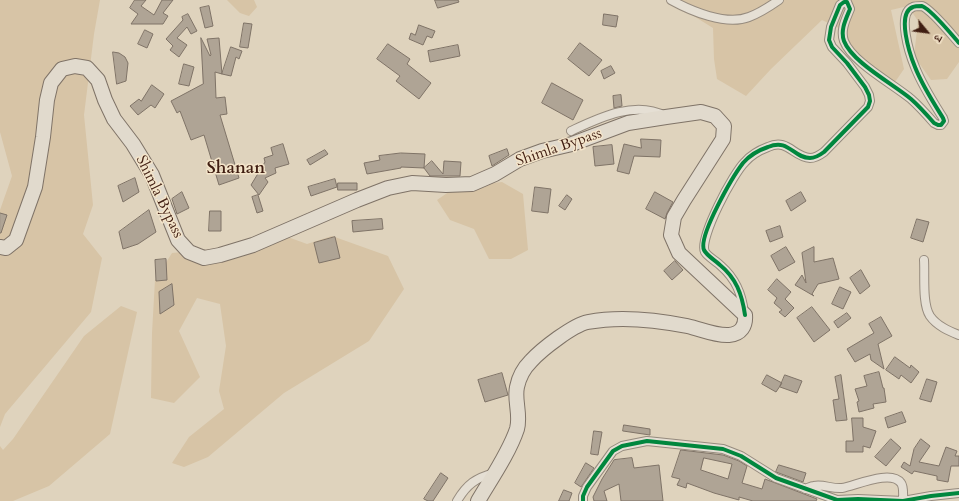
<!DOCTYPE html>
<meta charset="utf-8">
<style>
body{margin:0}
#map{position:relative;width:959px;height:501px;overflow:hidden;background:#dfd3bd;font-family:Cardo,"Noto Serif Devanagari",serif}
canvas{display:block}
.north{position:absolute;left:907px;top:12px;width:40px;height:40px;-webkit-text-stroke:3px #f4e5ca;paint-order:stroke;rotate:119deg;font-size:11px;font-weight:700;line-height:16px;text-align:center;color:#401e12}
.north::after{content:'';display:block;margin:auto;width:14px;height:18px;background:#401e12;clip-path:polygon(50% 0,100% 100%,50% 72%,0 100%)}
</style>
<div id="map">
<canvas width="959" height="501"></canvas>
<div class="north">उ</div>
</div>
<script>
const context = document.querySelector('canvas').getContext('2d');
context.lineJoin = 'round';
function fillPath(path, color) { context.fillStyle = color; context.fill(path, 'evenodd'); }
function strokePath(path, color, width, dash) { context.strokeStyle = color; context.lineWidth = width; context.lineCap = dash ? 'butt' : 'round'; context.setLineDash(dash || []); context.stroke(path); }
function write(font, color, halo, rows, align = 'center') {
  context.font = font + ' Cardo,serif'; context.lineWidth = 3; context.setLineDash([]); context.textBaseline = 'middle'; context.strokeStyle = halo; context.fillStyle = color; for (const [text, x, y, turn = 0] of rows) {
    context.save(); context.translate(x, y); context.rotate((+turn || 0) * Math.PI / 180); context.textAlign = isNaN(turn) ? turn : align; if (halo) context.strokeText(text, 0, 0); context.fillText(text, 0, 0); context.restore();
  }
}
fillPath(new Path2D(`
 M 0,0 L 100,0 L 94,34 L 84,115 L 93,205 L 83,234 L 102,258 L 91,312 L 5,414 L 0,427 L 0,210 L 12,176 L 0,132 Z
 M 227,0 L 254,0 L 257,7 L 249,16 L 240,13 Z
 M 668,0 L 959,0 L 959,62 L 947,79 L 931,80 L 914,56 L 918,21 L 908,6 L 891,10 L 904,69 L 895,82 L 877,71 L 845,40 L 841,29 L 822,20 L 771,69 L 746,96 L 717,79 L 714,59 L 713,28 Z
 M 502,182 L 523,194 L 528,250 L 511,259 L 489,259 L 474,229 L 450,220 L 437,200 L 456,187 Z
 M 285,236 L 307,244 L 332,236 L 388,256 L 404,289 L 369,341 L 284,393 L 208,457 L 184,467 L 172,463 L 189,437 L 224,409 L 219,391 L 226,346 L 220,304 L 197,298 L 179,331 L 200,377 L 174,403 L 151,398 L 152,333 L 155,280 L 172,253 L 244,246 Z
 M 121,306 L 137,312 L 110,434 L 49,486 L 13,501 L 0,501 L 0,446 L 3,450 L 13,439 L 84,336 Z`), '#d7c4a6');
const building = new Path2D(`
 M 135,0 L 146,0 L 141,6 L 154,15 L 162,0 L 173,0 L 163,13 L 168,16 L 163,24 L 131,24 L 138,14 L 130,8 Z
 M 435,0 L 458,0 L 459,2 L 438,8 Z
 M 209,6 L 213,26 L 205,28 L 200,8 Z
 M 188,14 L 197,31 L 191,34 L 187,27 L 177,38 L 187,45 L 179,57 L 170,50 L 173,46 L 166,39 L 183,20 L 182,17 Z
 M 604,14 L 618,16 L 616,27 L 603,25 Z
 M 244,23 L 252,24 L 248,48 L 240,47 Z
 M 419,25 L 435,31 L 432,38 L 427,36 L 423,45 L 409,39 L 411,33 L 415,35 Z
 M 145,30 L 153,34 L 147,48 L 138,44 Z
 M 201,38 L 210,56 L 211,55 L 207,39 L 219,38 L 222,74 L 215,72 L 216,98 L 225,97 L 227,114 L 220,115 L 239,178 L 219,185 L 204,135 L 191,140 L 180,111 L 177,113 L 171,101 L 203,84 Z
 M 580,43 L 602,60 L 589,76 L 568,59 Z
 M 388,44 L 410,59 L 407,64 L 431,83 L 419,99 L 396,81 L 400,76 L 377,59 Z
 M 458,45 L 460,56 L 430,62 L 428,51 Z
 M 231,47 L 242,51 L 239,59 L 236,57 L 231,76 L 222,74 Z
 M 113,52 L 119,53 L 125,57 L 128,63 L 126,81 L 117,84 Z
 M 184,64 L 194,67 L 189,86 L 179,84 Z
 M 611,66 L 615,73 L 604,79 L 601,71 Z
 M 552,83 L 583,100 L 573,120 L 542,103 Z
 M 152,85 L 164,94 L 155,108 L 151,105 L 138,115 L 130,106 L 139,99 L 141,101 Z
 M 621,95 L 622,106 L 614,108 L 613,96 Z
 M 641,139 L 661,140 L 660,157 L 634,156 L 629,174 L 617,171 L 624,144 L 641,148 Z
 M 283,144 L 289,164 L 275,168 L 276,173 L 265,178 L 268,182 L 259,195 L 251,185 L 265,162 L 264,158 L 273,155 L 271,148 Z
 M 612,145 L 614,164 L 595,166 L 593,147 Z
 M 507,149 L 509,155 L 492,166 L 489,156 Z
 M 325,150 L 328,154 L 310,165 L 307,160 Z
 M 401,153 L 425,154 L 424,168 L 401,167 L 401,168 L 367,174 L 364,163 L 380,160 L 379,156 Z
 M 432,161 L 443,174 L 444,161 L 461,162 L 460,176 L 430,176 L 424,168 Z
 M 135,178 L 139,192 L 123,202 L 118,186 Z
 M 335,179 L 337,187 L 311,196 L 308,187 Z
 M 338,183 L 357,183 L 357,190 L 338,190 Z
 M 535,187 L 551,189 L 548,213 L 532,211 Z
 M 182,192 L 189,208 L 177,214 L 172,199 Z
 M 655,192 L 673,202 L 667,213 L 665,219 L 646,209 Z
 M 801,192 L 806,201 L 791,211 L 786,201 Z
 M 258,195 L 263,211 L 257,213 L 252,197 Z
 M 567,195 L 572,199 L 565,210 L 559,206 Z
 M 149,210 L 156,232 L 138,244 L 123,249 L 119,232 Z
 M 210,211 L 221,211 L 221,231 L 209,231 Z
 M 0,213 L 7,215 L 1,233 L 0,233 Z
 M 382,219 L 383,229 L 353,232 L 352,221 Z
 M 917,219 L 929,222 L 923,242 L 911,238 Z
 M 780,226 L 783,237 L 770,242 L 766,231 Z
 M 335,237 L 340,258 L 319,263 L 314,243 Z
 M 786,247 L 795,262 L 779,271 L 771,256 Z
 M 814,247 L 814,262 L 833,258 L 839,279 L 818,284 L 812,294 L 814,296 L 795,285 L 802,275 L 806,283 L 802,253 Z
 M 166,259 L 167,280 L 156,281 L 155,260 Z
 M 675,261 L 683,270 L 672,280 L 664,271 Z
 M 861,270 L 870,286 L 860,294 L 850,278 Z
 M 777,279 L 791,292 L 785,299 L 794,308 L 785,317 L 779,312 L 782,310 L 774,303 L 777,298 L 768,290 Z
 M 172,284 L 174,305 L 160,314 L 159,292 Z
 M 840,287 L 851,292 L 843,309 L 832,304 Z
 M 812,307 L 830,330 L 814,342 L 797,318 Z
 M 847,313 L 851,318 L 838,328 L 834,322 Z
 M 881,317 L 892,336 L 878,344 L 884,369 L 871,360 L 870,354 L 855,362 L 847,349 L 874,333 L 869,324 Z
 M 895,357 L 910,368 L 911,365 L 919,372 L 911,383 L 901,375 L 899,379 L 886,370 Z
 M 879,372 L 883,388 L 884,388 L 886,402 L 873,404 L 874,408 L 859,412 L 857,402 L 859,401 L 855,389 L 867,386 L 864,376 Z
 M 502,373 L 508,395 L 485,402 L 478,380 Z
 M 767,375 L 782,383 L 776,392 L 762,384 Z
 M 785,375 L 802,381 L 797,393 L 780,387 Z
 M 841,375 L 847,420 L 836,421 L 833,400 L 839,399 L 835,377 Z
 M 927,379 L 937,382 L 931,402 L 920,399 Z
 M 902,412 L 906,422 L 888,428 L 885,418 Z
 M 852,418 L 863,418 L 863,427 L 876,431 L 870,448 L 863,446 L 863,452 L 846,452 L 846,441 L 853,441 Z
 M 624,425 L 650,429 L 650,435 L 623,431 Z
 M 594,431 L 602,432 L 598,455 L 591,454 Z
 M 891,439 L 901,448 L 886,466 L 875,457 Z
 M 921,439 L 930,446 L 919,462 L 939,466 L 946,447 L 957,451 L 955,456 L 959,456 L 959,466 L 951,466 L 948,482 L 937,480 L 937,476 L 914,471 L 912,474 L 901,467 L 904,462 L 910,466 L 914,449 Z
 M 681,450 L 723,455 L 739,461 L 747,466 L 742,483 L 762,489 L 765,479 L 817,499 L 816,501 L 753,501 L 739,497 L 739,500 L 714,493 L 687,483 L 686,488 L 677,485 L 680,479 L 672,477 ZM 704,458 L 732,464 L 728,479 L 701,470 Z
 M 632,458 L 634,468 L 659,465 L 663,501 L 621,501 L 619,484 L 604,491 L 607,501 L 594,501 L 593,497 L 602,479 L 614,460 Z
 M 586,463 L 594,468 L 581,487 L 575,483 Z
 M 779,465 L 806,473 L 803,482 L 776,472 Z
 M 441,473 L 448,478 L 433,501 L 428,501 L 424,499 Z
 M 564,490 L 572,493 L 569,501 L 559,501 Z`);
fillPath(building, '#afa495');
strokePath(building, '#7f7367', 1);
const minor = new Path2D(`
 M 671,0 C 691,11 726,26 749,17 C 760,13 769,7 779,0
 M 571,131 C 599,118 635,100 665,116
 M 924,260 C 925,275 922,304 930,316 C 937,326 949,331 959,335
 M 744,313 C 742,294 736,279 721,266 C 716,261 708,257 705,252 C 698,239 734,172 745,162 C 751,155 760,150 768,147 C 788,138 793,157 810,158 C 815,158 820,155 824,152 L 868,107 L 870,101 L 869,95 L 865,87 L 847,63 L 832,47 L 829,40 L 831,27 L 840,5 L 844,2 L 847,2 L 850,9 C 846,19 840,30 844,41 C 852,62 893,84 911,99 C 919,106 927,115 934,123 L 938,125 L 941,125 L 944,121 L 943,118 C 933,102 922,85 915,67 C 910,55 896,13 913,7 C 915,6 919,6 922,6 C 932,10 951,34 959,43
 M 805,489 C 808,488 811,486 814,486 C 823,484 832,489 842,488 C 855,486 891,469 901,483 C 904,487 903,495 903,501
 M 457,501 C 467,484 476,478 494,473
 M 583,501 L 583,496 L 587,487 L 613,451 L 622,446 L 647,441 L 723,449 L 741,456 L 776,478 L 837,500 L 858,499 L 903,501 L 931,496 L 959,493`);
const trunk = new Path2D(`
 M 0,247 L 6,248 L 16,240 L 35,187 L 43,137 L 47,100 L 51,83 L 62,69 L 75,66 L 87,68 L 98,80 L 105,100 L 114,119 L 133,144 L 152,175 L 178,240 L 189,252 L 204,258 L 220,255 L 253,245 L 357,200 L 388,188 L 412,183 L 446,185 L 472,184 L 495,174 L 520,159 L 542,151 L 572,144 L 628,123 L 666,117 L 701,112 L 715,116 L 724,126 L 723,139 L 684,200 L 674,217 L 671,235 L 679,253 L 745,315 C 746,326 741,334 729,335 C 715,336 701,329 687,326 C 657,320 619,316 588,322 C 573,325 542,349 531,361 C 524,368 519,377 517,387 C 514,400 521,415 517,429 C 509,453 491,479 478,501`);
strokePath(minor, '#968b7e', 10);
strokePath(trunk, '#7f7367', 16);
strokePath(minor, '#e5dfd4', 8);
strokePath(trunk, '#e1dacd', 14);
strokePath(new Path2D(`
 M 745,315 C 742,294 736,278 720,265 C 715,260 707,256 704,250 C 698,236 733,176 743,163 C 749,156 759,150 768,147 C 789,138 793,158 810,158 C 815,158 820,155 824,152 L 868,107 L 870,101 L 869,95 L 865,87 L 847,63 L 832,47 L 829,40 L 831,27 L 840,5 L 844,2 L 847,2 L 850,9 C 846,19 840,30 844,41 C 852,62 893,84 911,99 C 919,106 927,115 934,123 L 938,125 L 941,125 L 944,121 L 943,118 C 933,102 922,85 915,67 C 910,55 896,13 913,7 C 915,6 919,6 922,6 C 932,10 951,34 959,43
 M 583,501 L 583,496 L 587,487 L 613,451 L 622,446 L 647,441 L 723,449 L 741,456 L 776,478 L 837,500 L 858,499 L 903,501 L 931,496 L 959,493`), '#00873e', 4);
write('15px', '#401e12', '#f4e5ca', [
 ["Shimla Bypass",559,148,-19],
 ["Shimla Bypass",159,197,64]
]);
write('bold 17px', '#401e12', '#f4e5ca', [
 ["Shanan",236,169]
]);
</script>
